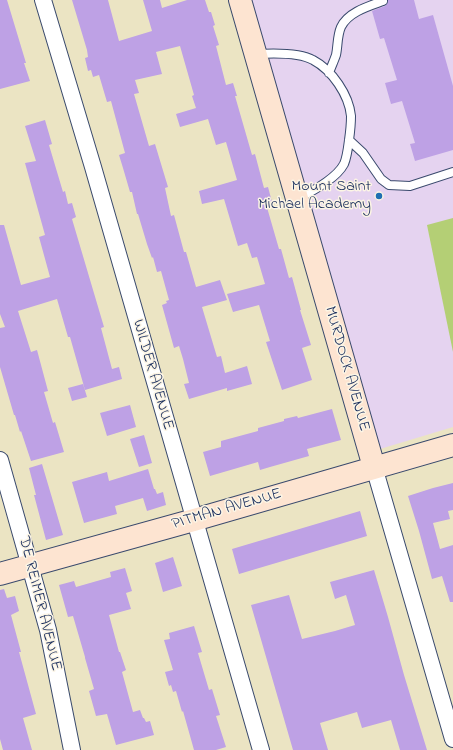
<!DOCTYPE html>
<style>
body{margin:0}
canvas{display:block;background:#ebe4c3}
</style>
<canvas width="453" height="750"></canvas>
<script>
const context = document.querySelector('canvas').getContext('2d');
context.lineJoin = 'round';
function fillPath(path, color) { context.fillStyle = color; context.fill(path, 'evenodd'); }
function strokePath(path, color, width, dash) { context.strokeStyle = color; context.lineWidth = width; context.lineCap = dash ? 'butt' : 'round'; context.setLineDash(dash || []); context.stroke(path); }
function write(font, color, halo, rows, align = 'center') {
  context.font = font + ' "Indie Flower",sans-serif'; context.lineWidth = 3; context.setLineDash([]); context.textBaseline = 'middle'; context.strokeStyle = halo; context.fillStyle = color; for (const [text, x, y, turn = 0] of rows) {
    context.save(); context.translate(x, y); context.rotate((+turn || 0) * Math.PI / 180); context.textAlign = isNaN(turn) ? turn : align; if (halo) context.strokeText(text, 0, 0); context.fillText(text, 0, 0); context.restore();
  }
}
fillPath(new Path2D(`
 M 251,0 L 453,0 L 453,427 L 380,449 Z`), '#e5d3f0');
fillPath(new Path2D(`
 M 453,218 L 453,352 L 427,225 Z`), '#b4cf75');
fillPath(new Path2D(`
 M 0,0 L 7,0 L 26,63 L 24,63 L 30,81 L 0,89 Z
 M 72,0 L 108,0 L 119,41 L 152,31 L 143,0 L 160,0 L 162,8 L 187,0 L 205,0 L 209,12 L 211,12 L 215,25 L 213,26 L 219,45 L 216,46 L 226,85 L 233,83 L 237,96 L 235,96 L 252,155 L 255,154 L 264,188 L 268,187 L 272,202 L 266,204 L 279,249 L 281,249 L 289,278 L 292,277 L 301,310 L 300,310 L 311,345 L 302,348 L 312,380 L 282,390 L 266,342 L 270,341 L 259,305 L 233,312 L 227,294 L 265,284 L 257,257 L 252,258 L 247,243 L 238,246 L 224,199 L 202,204 L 199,191 L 237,180 L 226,142 L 216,145 L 208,119 L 180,127 L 176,114 L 196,108 L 192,96 L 194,95 L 180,46 L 156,52 L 162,74 L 135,80 L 139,93 L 134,94 L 149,146 L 155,144 L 168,187 L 165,188 L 171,216 L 174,215 L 184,252 L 186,252 L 196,287 L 220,280 L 227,300 L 202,307 L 217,357 L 221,356 L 225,373 L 247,366 L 252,384 L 227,391 L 227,388 L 189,399 L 184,384 L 189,383 L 183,359 L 179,346 L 174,348 L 162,305 L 167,303 L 166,301 L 169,300 L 161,271 L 157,272 L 153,257 L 152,258 L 147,244 L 138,214 L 137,214 L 132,192 L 130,192 L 123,168 L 119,155 L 125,153 L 111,101 L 107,102 L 99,75 L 93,77 L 91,70 L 88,71 L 85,58 L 88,57 L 87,50 Z
 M 388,0 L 414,0 L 419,19 L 433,15 L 453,86 L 453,150 L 415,161 L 410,144 L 415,143 L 402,101 L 391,104 L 385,83 L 397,80 L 384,38 L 380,39 L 372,11 L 385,6 L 387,4 Z
 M 45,120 L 52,144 L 49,145 L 63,192 L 65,191 L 68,204 L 72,203 L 76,217 L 72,219 L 104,327 L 101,328 L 112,369 L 119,367 L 122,379 L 85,390 L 70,337 L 68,337 L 57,299 L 18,311 L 31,352 L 37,350 L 48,391 L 44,392 L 53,423 L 55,422 L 64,452 L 31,461 L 21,431 L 20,432 L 15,415 L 14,415 L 0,367 L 0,328 L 5,327 L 0,314 L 0,225 L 4,225 L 21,285 L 50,277 L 39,237 L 45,235 L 25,163 L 36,161 L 25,126 Z
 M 83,384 L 87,397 L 72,401 L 68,388 Z
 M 130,405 L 136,427 L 107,436 L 100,413 Z
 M 332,409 L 341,440 L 307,449 L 309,456 L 270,467 L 260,470 L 258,462 L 210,476 L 203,452 L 221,447 L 221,441 L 258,431 L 258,428 L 284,421 L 284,419 L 297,416 L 298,418 Z
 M 144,435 L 152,463 L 139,467 L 130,439 Z
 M 42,464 L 63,535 L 46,540 L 34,495 L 36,495 L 29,468 Z
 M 148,469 L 154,489 L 155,489 L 157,494 L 163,492 L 166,505 L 147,511 L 143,498 L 115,506 L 117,514 L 84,523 L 72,482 L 107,472 L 109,481 Z
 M 453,483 L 453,510 L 448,511 L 450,519 L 433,523 L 440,549 L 453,545 L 453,602 L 450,602 L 442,576 L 432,579 L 419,531 L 408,496 L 433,488 Z
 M 360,511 L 367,536 L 239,574 L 232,549 Z
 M 173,557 L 182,586 L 163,592 L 155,563 Z
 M 125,568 L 132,591 L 126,593 L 131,609 L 109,615 L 119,652 L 120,652 L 126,670 L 122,672 L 133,712 L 140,710 L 143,718 L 144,718 L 146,722 L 150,721 L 154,735 L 116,745 L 107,714 L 96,716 L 89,691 L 94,689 L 85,658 L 85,657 L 73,616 L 68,617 L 59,585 L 74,581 L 76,587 L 111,577 L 110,572 Z
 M 374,570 L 388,617 L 404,675 L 427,750 L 400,750 L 391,720 L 362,728 L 357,712 L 320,723 L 328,750 L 293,750 L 251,605 L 289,595 L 302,639 L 335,631 L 355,625 L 346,595 L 335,599 L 330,582 Z
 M 4,589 L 7,598 L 15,596 L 19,611 L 11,615 L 21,652 L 19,652 L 36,714 L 23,718 L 32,750 L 3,750 L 0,739 L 0,590 Z
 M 194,626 L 202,652 L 198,653 L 209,690 L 212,689 L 220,715 L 216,716 L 226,747 L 216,750 L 194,750 L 183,711 L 182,712 L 176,691 L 173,692 L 171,685 L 169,686 L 165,672 L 173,670 L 164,640 L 170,639 L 169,633 Z`), '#bea1e5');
const lane = new Path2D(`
 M 256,54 C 273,53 299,52 313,60 C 332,70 349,95 351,116 C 351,124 350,133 349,140 C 348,148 347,157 344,164 C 336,179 312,191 298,199
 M 329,73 C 331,67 334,61 336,55 C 338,46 337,36 341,27 C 348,12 369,6 383,1
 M 349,140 L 363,153 L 381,179 L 389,185 L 410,186 L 453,172`);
const street = new Path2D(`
 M 43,0 L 93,167 L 261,750
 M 0,460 L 30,566 L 48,630 L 72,750
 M 374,467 L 453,739`);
const secondary = new Path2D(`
 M 240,0 L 374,467
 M 0,574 L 194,520 L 453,445`);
strokePath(lane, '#3a4a6d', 10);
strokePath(street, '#3a4a6d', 18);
strokePath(secondary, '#3a4a6d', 24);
strokePath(lane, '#fff', 8);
strokePath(street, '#fff', 16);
strokePath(secondary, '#fde4d1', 22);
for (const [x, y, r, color] of [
 [379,196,4,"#1f6fb2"]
]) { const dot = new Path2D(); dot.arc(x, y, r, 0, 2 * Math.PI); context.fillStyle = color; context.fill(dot); strokePath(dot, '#fcf5e5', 1.5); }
write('16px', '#1b2f5e', '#fcf5e5', [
 ["Mount Saint",371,187],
 ["Michael Academy",371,205]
], 'right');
write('16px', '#1b2f5e', '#fcf5e5', [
 ["MURDOCK AVENUE",346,369,74],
 ["WILDER AVENUE",152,375,74],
 ["PITMAN AVENUE",227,510,-16],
 ["DE REIMER AVENUE",39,604,76]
]);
</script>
